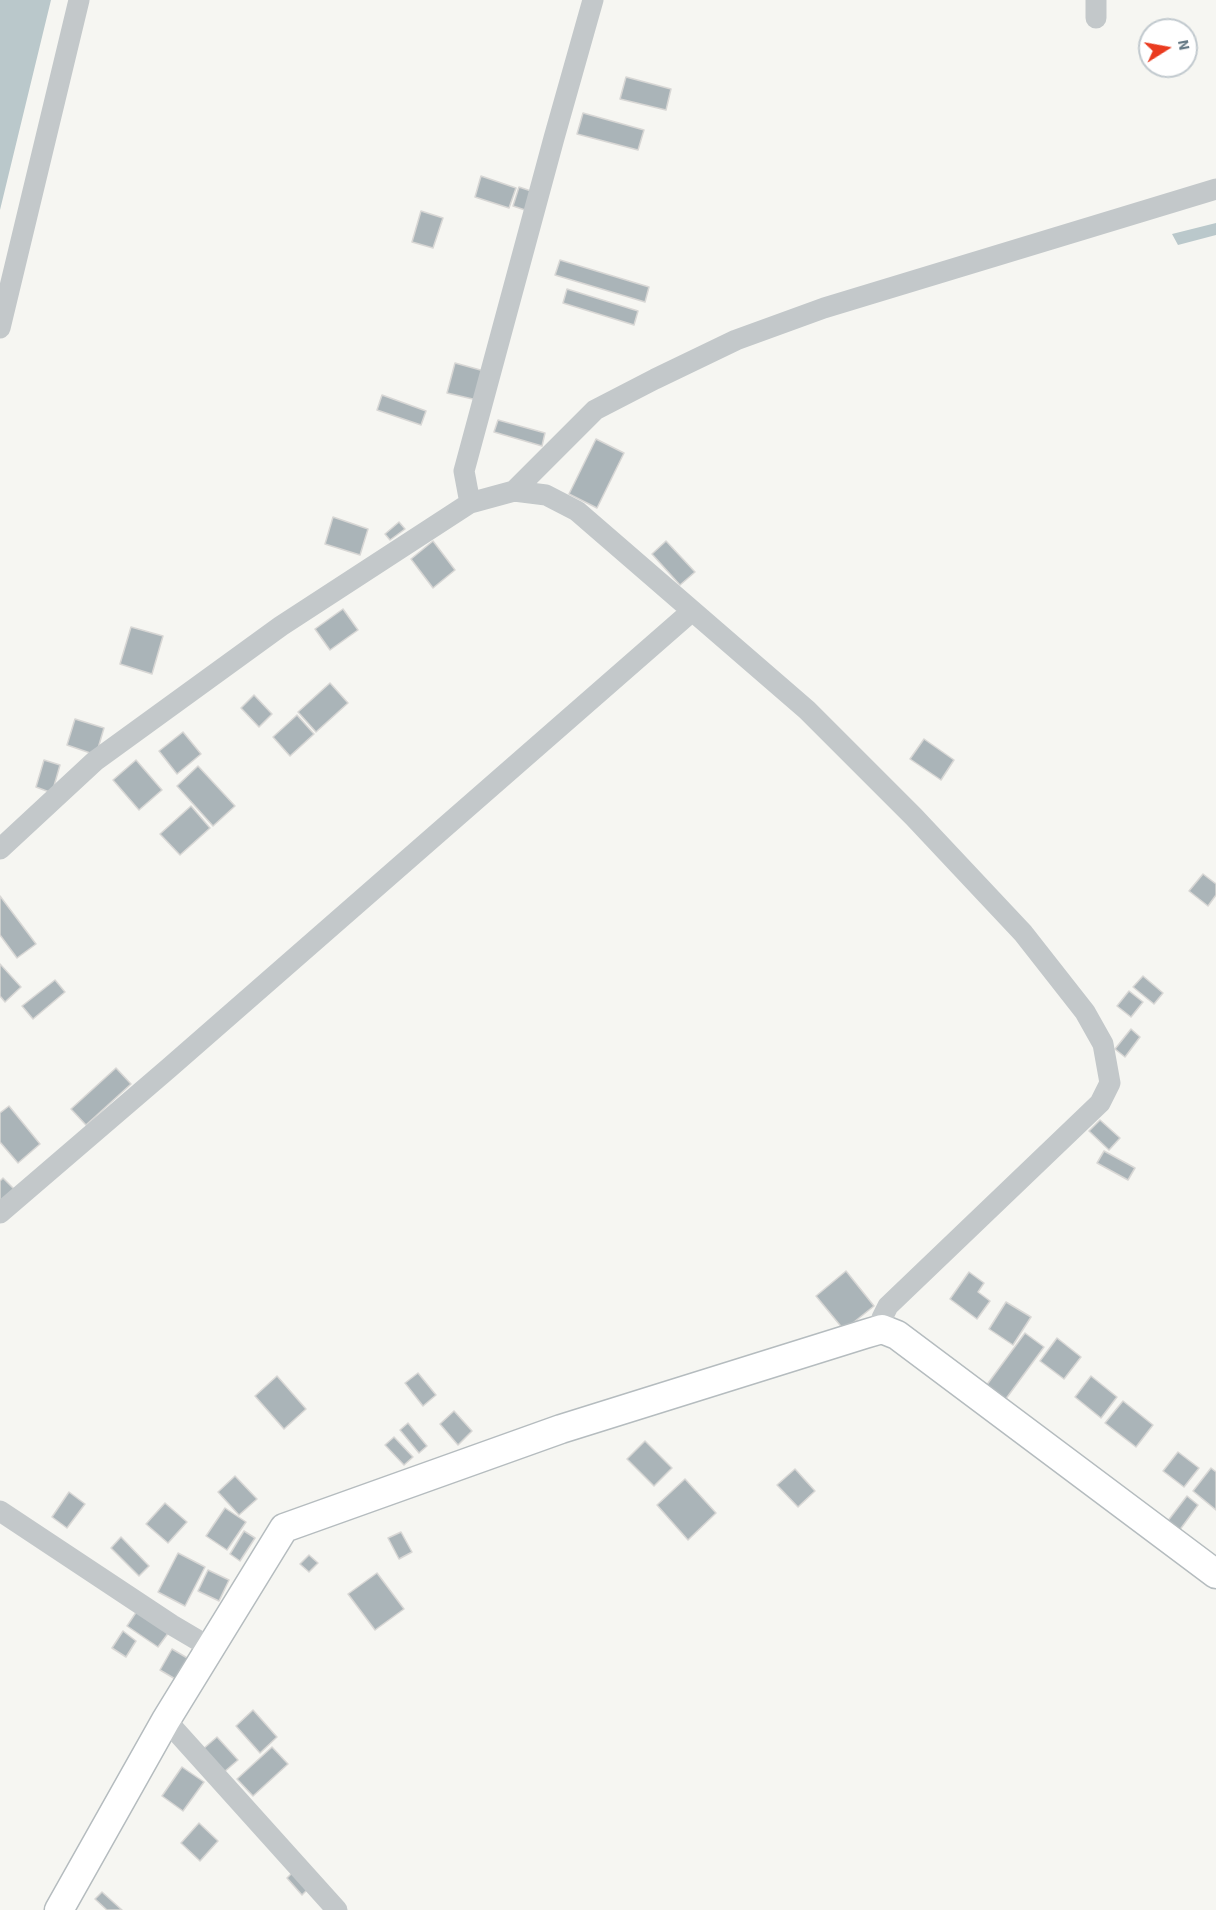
<!DOCTYPE html>
<style>
body{margin:0}
#map{position:relative;width:1216px;height:1910px;overflow:hidden;background:#f6f6f2;font-family:"Source Sans 3",sans-serif}
canvas{display:block}
.north{position:absolute;left:1138px;top:18px;width:60px;height:60px;box-sizing:border-box;background:#fff;border:2px solid #c1c9ce;border-radius:50%;rotate:79deg;font-size:16px;font-weight:700;line-height:24px;text-align:center;color:#647985}
.north::after{content:'';display:block;margin:auto;width:21px;height:27px;background:#ea3b1f;clip-path:polygon(50% 0,100% 100%,50% 72%,0 100%)}
</style>
<div id="map">
<canvas width="1216" height="1910"></canvas>
<div class="north">N</div>
</div>
<script>
const context = document.querySelector('canvas').getContext('2d');
context.lineJoin = 'round';
function fillPath(path, color) { context.fillStyle = color; context.fill(path, 'evenodd'); }
function strokePath(path, color, width, dash) { context.strokeStyle = color; context.lineWidth = width; context.lineCap = dash ? 'butt' : 'round'; context.setLineDash(dash || []); context.stroke(path); }
fillPath(new Path2D(`
 M 0,0 L 51,0 L 0,210 Z
 M 1216,223 L 1216,235 L 1178,245 L 1172,234 Z`), '#bac8cb');
const building = new Path2D(`
 M 626,77 L 671,89 L 666,110 L 620,99 Z
 M 583,113 L 644,130 L 638,150 L 577,134 Z
 M 481,176 L 516,188 L 509,208 L 475,197 Z
 M 519,187 L 534,192 L 528,211 L 513,206 Z
 M 421,211 L 443,218 L 433,248 L 412,242 Z
 M 560,260 L 649,287 L 645,302 L 555,275 Z
 M 567,289 L 638,311 L 634,325 L 563,303 Z
 M 455,363 L 484,371 L 477,400 L 447,393 Z
 M 382,395 L 426,411 L 421,425 L 377,410 Z
 M 498,420 L 545,433 L 542,446 L 494,432 Z
 M 596,439 L 624,453 L 597,508 L 569,494 Z
 M 333,517 L 368,529 L 360,555 L 325,544 Z
 M 399,522 L 405,529 L 390,540 L 385,534 Z
 M 433,541 L 455,570 L 433,588 L 411,559 Z
 M 666,541 L 695,572 L 680,585 L 652,554 Z
 M 343,609 L 358,630 L 330,650 L 315,629 Z
 M 131,627 L 163,636 L 152,674 L 120,664 Z
 M 330,683 L 348,703 L 316,732 L 298,712 Z
 M 254,695 L 272,714 L 259,727 L 241,708 Z
 M 297,715 L 314,734 L 290,756 L 273,737 Z
 M 75,719 L 104,728 L 96,755 L 67,745 Z
 M 183,732 L 201,754 L 177,774 L 159,751 Z
 M 924,739 L 954,760 L 941,780 L 910,759 Z
 M 44,760 L 60,765 L 52,793 L 36,787 Z
 M 136,760 L 162,790 L 139,810 L 113,780 Z
 M 198,766 L 235,806 L 213,826 L 177,786 Z
 M 191,806 L 210,828 L 180,855 L 160,834 Z
 M 1203,874 L 1216,884 L 1216,895 L 1208,906 L 1189,891 Z
 M 0,896 L 36,944 L 17,958 L 0,935 Z
 M 0,964 L 21,987 L 5,1002 L 0,996 Z
 M 1143,976 L 1163,993 L 1154,1004 L 1133,987 Z
 M 55,980 L 65,992 L 33,1019 L 22,1006 Z
 M 1129,991 L 1143,1002 L 1131,1017 L 1117,1006 Z
 M 1131,1029 L 1140,1037 L 1125,1057 L 1115,1049 Z
 M 116,1068 L 131,1084 L 86,1125 L 71,1109 Z
 M 9,1106 L 40,1144 L 18,1163 L 0,1142 L 0,1113 Z
 M 1100,1120 L 1120,1138 L 1109,1150 L 1089,1131 Z
 M 1104,1151 L 1135,1168 L 1128,1180 L 1097,1163 Z
 M 3,1178 L 16,1191 L 0,1206 L 0,1181 Z
 M 846,1271 L 874,1306 L 844,1330 L 816,1296 Z
 M 969,1272 L 984,1283 L 978,1292 L 990,1301 L 977,1319 L 950,1299 Z
 M 1006,1302 L 1031,1317 L 1013,1345 L 989,1329 Z
 M 1025,1333 L 1044,1347 L 1005,1400 L 986,1386 Z
 M 1057,1338 L 1081,1357 L 1064,1379 L 1040,1361 Z
 M 418,1373 L 436,1395 L 423,1406 L 405,1383 Z
 M 277,1376 L 306,1409 L 284,1429 L 255,1396 Z
 M 1091,1376 L 1117,1397 L 1101,1418 L 1075,1397 Z
 M 1123,1401 L 1153,1425 L 1136,1447 L 1105,1423 Z
 M 454,1411 L 472,1431 L 458,1445 L 440,1424 Z
 M 408,1423 L 427,1446 L 419,1453 L 400,1430 Z
 M 394,1437 L 413,1457 L 404,1465 L 385,1445 Z
 M 645,1441 L 672,1468 L 654,1486 L 627,1459 Z
 M 1178,1452 L 1199,1468 L 1184,1487 L 1163,1471 Z
 M 1211,1468 L 1216,1472 L 1216,1510 L 1193,1491 Z
 M 795,1469 L 815,1491 L 798,1507 L 777,1485 Z
 M 235,1476 L 257,1499 L 239,1515 L 218,1492 Z
 M 685,1479 L 716,1513 L 688,1540 L 657,1505 Z
 M 69,1492 L 85,1504 L 67,1528 L 52,1517 Z
 M 1187,1496 L 1198,1505 L 1179,1531 L 1167,1522 Z
 M 165,1503 L 187,1522 L 168,1543 L 146,1524 Z
 M 225,1508 L 246,1522 L 227,1550 L 206,1536 Z
 M 244,1531 L 255,1538 L 240,1561 L 230,1554 Z
 M 401,1532 L 412,1552 L 399,1559 L 388,1538 Z
 M 121,1537 L 149,1566 L 139,1576 L 111,1548 Z
 M 178,1553 L 205,1567 L 185,1606 L 158,1592 Z
 M 309,1555 L 318,1563 L 309,1572 L 300,1564 Z
 M 208,1570 L 229,1580 L 219,1601 L 198,1591 Z
 M 377,1573 L 404,1609 L 375,1630 L 348,1594 Z
 M 137,1611 L 169,1632 L 158,1647 L 127,1626 Z
 M 123,1631 L 136,1641 L 126,1657 L 112,1648 Z
 M 172,1649 L 194,1662 L 182,1683 L 160,1670 Z
 M 253,1710 L 277,1737 L 260,1753 L 236,1726 Z
 M 217,1737 L 238,1760 L 224,1772 L 203,1749 Z
 M 272,1747 L 288,1764 L 253,1796 L 237,1779 Z
 M 182,1767 L 204,1782 L 183,1811 L 162,1796 Z
 M 199,1823 L 218,1841 L 200,1861 L 181,1843 Z
 M 295,1870 L 310,1887 L 302,1895 L 287,1878 Z
 M 102,1892 L 122,1910 L 107,1910 L 95,1899 Z`);
fillPath(building, '#aab4b8');
strokePath(building, '#d8d7d5', 1.5);
const secondary = new Path2D(`
 M 59,1910 L 166,1720 L 284,1528 L 561,1429 L 865,1334 L 882,1329 L 897,1335 L 1216,1574`);
strokePath(secondary, '#b5bcbf', 31);
strokePath(new Path2D(`
 M 1096,18 L 1096,0
 M 0,328 L 79,0
 M 514,491 L 595,410 L 655,379 L 736,340 L 824,308 L 1216,189
 M 470,503 L 464,471 L 554,138 L 593,0
 M 0,849 L 95,761 L 281,626 L 470,503 L 514,491 L 546,495 L 577,511 L 807,710 L 914,817 L 1023,933 L 1085,1012 L 1103,1044 L 1110,1083 L 1100,1103 L 888,1306 L 882,1318 L 882,1329
 M 0,1213 L 169,1068 L 692,611
 M 0,1511 L 172,1625 L 211,1648
 M 166,1720 L 337,1910`), '#c3c8ca', 21);
strokePath(secondary, '#fff', 28);
</script>
